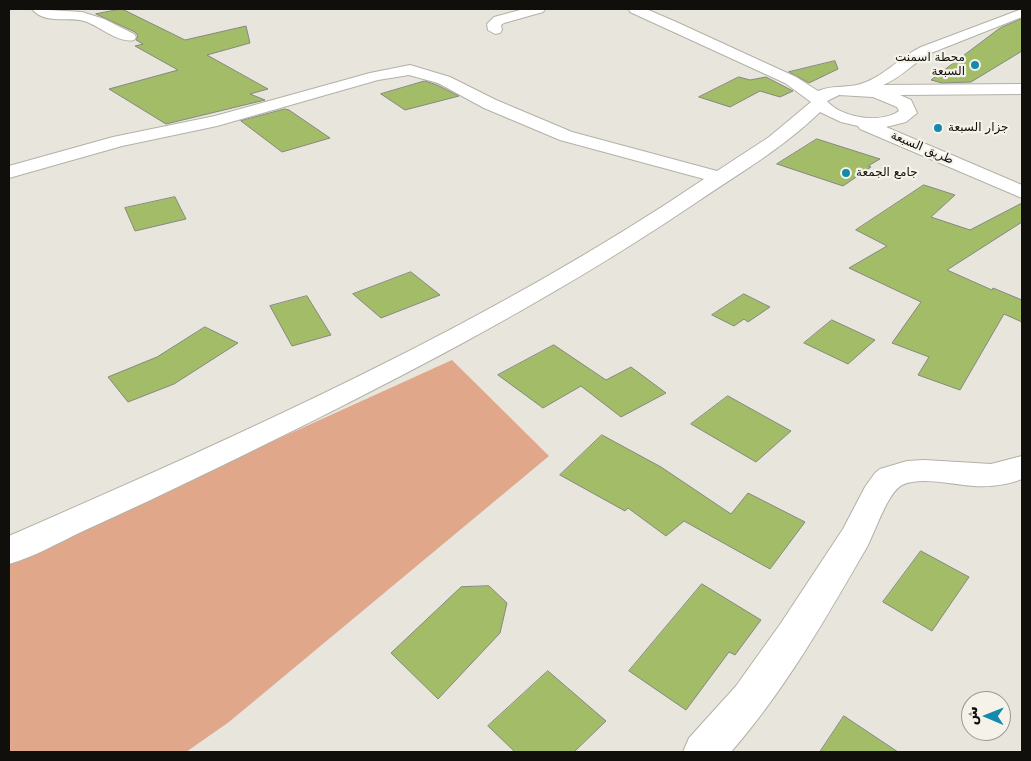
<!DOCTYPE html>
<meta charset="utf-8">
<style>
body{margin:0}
#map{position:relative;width:1031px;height:761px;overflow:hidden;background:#e7e5dc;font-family:"DejaVu Sans",Cairo,sans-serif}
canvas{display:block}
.frame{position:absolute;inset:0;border:10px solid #100f0c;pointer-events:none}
.north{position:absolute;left:961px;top:691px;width:50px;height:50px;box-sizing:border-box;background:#f5f3e9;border:1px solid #999891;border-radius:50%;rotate:271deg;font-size:14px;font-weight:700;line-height:20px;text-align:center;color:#100f0c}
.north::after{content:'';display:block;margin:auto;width:18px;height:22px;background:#1689ae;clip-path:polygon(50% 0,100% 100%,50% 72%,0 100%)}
</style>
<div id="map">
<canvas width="1031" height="761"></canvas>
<div class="frame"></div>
<div class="north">ش</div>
</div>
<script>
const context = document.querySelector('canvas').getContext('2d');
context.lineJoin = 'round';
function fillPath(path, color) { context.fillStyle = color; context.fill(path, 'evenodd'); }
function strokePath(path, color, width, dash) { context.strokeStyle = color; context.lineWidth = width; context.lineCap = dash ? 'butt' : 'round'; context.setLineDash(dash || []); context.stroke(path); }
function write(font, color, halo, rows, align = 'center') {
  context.font = font + ' "DejaVu Sans",Cairo,sans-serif'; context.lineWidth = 4.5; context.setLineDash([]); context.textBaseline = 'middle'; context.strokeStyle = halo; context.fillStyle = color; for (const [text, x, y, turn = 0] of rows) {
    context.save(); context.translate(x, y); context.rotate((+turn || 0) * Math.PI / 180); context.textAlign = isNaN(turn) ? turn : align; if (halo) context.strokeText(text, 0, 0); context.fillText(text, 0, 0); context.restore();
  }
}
fillPath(new Path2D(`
 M 452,360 L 549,456 L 229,722 L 186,752 L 9,752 L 9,561 Z`), '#e1a78b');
const building = new Path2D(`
 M 122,9 L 185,40 L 246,26 L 250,43 L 207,55 L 268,89 L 250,94 L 265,100 L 166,124 L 109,89 L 178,70 L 135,46 L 143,44 L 136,40 L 138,36 L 135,32 L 96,14 Z
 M 1022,19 L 1022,51 L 971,82 L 942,83 L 931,80 L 1000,28 Z
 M 835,61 L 838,69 L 809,83 L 789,72 Z
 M 739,77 L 750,80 L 766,77 L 793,91 L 780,97 L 760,91 L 730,107 L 699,97 Z
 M 425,81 L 437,85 L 459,96 L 405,110 L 381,94 Z
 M 285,109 L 289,110 L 330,138 L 282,152 L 241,121 Z
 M 817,139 L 880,159 L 868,166 L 871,167 L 843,186 L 777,164 Z
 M 924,185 L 955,195 L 931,217 L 970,230 L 1022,203 L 1022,222 L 947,270 L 992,290 L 993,288 L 1022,300 L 1022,322 L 1004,314 L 960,390 L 918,375 L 929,357 L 892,343 L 921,302 L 849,268 L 887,246 L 856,230 Z
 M 175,197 L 186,219 L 135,231 L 125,208 Z
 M 411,272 L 440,295 L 381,318 L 353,294 Z
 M 744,294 L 770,307 L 748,322 L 744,319 L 734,326 L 712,315 Z
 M 307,296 L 331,335 L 292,346 L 270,306 Z
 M 832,320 L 875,340 L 848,364 L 804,343 Z
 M 205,327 L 238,343 L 174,384 L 128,402 L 108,377 L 157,357 Z
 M 554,345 L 606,380 L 631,367 L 666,393 L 621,417 L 581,386 L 543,408 L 498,375 Z
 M 728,396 L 791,431 L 756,462 L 691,424 Z
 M 602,435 L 661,467 L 731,514 L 748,493 L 805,522 L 770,569 L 684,521 L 666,536 L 628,508 L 625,511 L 560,475 Z
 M 921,551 L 969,577 L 932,631 L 883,602 Z
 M 702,584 L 761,620 L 735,655 L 729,652 L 686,710 L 629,671 Z
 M 489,586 L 507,603 L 500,633 L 438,699 L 391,653 L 461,587 Z
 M 548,671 L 606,721 L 574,752 L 515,752 L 488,726 Z
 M 844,716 L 898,752 L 820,752 Z`);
fillPath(building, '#a2bc68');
strokePath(building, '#858880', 1);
const minor = new Path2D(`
 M 32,9 L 82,12 L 104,19 L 134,34 L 136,37 L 134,40 C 118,44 99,25 84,21 C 68,16 45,25 32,9 Z
 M 524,9 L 545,9 L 543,12 L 504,23 L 501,25 L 502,30 L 500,33 L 495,34 L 488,30 L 487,24 L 494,17 Z
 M 629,9 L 646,9 L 674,21 L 796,77 L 818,91 C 831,85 844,88 857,85 C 882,79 898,58 921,47 L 1022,9 L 1022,17 L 931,53 C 914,62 901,78 883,85 L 1022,84 L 1022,94 L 900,95 L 911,100 L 917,113 L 906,122 L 886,127 L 1022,185 L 1022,198 L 860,129 L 858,126 L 841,122 L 820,112 C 782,149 735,176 691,206 C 541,307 379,389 217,468 C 172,490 127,511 81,532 C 58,543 34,557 9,564 L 9,536 C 247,432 488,325 704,179 L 560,140 L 484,108 L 438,83 L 409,75 L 378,80 L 217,126 L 122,146 L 9,178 L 9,166 L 113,137 L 215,116 L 370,73 L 410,65 L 450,77 L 496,100 L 572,132 L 717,171 L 769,137 L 811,102 L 785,83 L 630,12 ZM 839,95 L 873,97 L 897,107 L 899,111 C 881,124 841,118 827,101 Z
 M 1022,456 L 1022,479 C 1007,485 991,487 974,486 C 955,485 920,476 902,485 C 888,492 875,532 867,547 C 826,618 785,690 731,752 L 683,752 L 689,738 L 736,686 L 781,623 L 843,529 L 865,487 L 875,473 L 880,469 L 907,461 L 924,460 L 991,464 Z`);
strokePath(minor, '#b3b1a7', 2);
fillPath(minor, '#fff');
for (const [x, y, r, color] of [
 [975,65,5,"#1689ae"],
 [938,128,5,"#1689ae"],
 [846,173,5,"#1689ae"]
]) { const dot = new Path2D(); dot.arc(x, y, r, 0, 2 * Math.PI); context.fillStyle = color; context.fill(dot); strokePath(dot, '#f5f3e9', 2); }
write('12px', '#100f0c', '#f5f3e9', [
 ["محطة اسمنت",965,58,"right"],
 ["السبعة",965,72,"right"],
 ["جزار السبعة",948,128],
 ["جامع الجمعة",856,173]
], 'left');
write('12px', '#100f0c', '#f5f3e9', [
 ["طريق السبعة",922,148,23]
]);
</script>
